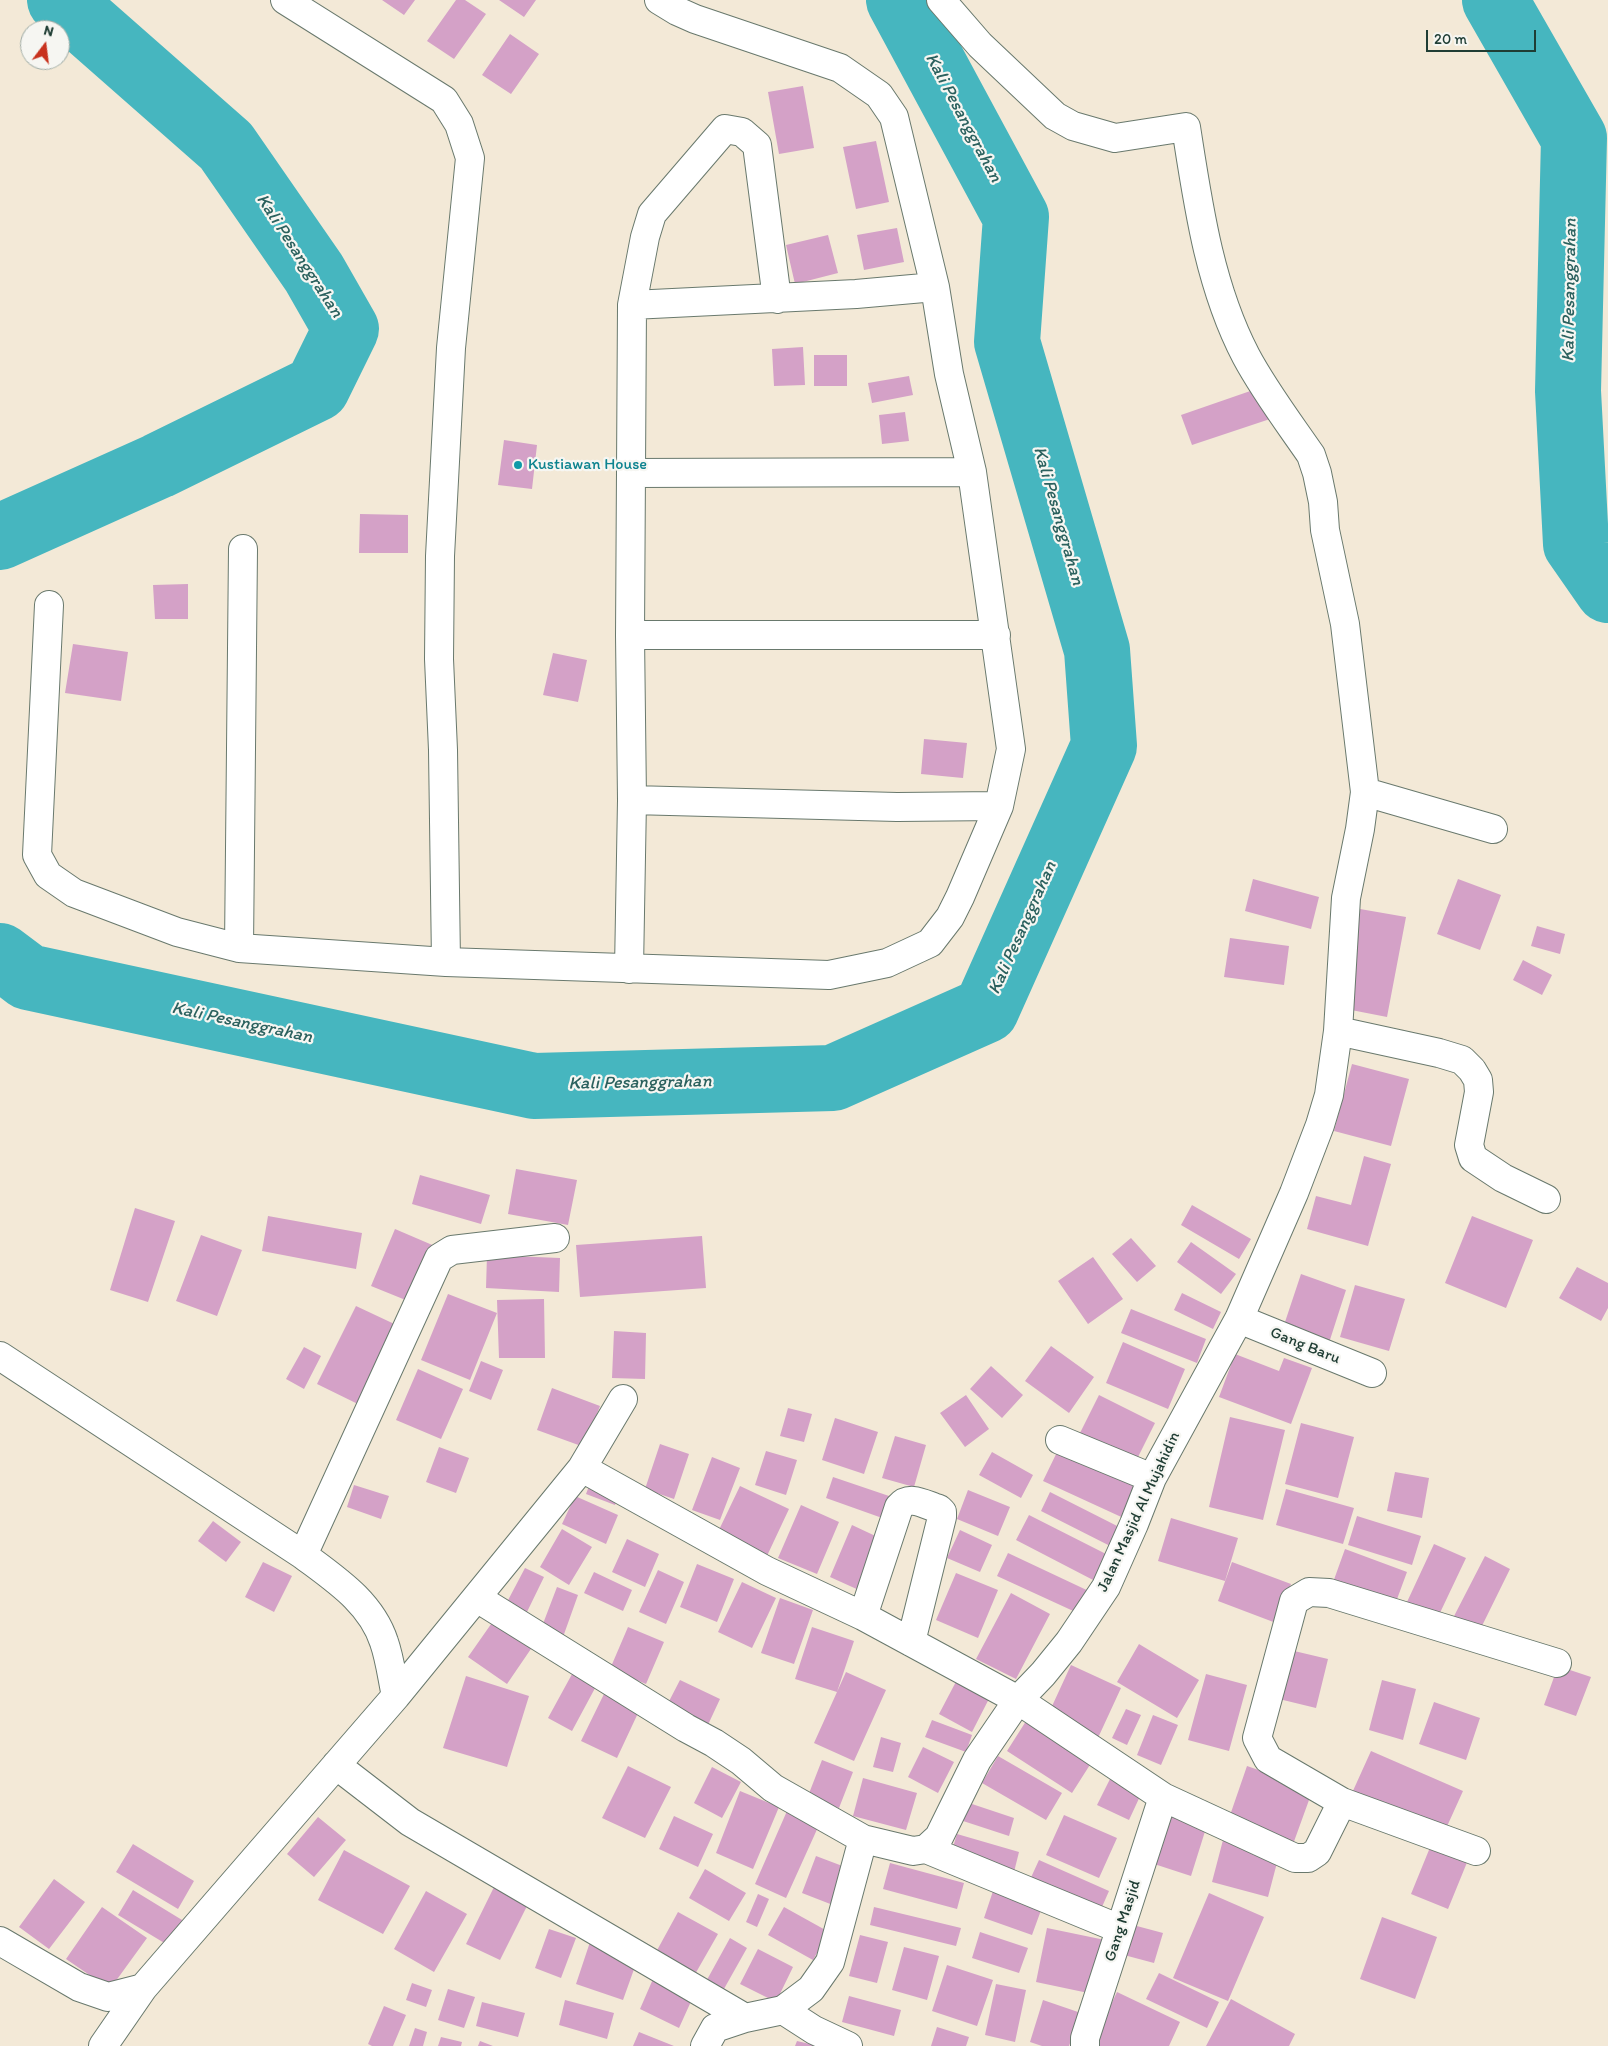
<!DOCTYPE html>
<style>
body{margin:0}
#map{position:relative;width:1608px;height:2046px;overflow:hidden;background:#f3e9d7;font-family:Itim,sans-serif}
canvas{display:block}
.north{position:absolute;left:20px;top:20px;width:50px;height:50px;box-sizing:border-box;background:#f6f6f2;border:1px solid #a0aca6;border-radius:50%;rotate:15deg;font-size:14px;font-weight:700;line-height:20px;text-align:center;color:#1f3d34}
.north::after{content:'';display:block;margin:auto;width:18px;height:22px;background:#c8321e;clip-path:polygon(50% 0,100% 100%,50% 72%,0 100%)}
.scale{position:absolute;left:1426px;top:30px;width:110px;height:22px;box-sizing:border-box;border:2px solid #1f3d34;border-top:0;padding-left:6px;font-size:15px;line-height:18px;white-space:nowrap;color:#1f3d34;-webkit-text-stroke:4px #f6f6f2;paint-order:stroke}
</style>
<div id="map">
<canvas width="1608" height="2046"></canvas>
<div class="north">N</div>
<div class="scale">20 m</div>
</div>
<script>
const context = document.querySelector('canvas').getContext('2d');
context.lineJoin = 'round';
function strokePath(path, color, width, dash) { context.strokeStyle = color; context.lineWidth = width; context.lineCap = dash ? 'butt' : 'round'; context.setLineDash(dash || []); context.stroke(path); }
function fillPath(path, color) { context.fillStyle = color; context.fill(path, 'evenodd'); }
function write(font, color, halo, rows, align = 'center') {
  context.font = font + ' Itim,sans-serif'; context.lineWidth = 4.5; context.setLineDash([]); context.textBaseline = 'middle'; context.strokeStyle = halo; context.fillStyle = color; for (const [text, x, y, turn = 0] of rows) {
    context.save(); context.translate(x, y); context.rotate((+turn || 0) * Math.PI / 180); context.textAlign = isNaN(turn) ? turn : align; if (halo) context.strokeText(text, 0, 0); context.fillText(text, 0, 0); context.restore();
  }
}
strokePath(new Path2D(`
 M 1495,0 L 1574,138 L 1568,391 L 1576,544 L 1608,590
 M 0,537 L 158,466 L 317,388 L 346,329 L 314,273 L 226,146 L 60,0
 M 0,956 L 28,977 L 534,1086 L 833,1078 L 986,1010 L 1104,746 L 1097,650 L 1007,342 L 1016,217 L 899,0`), '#46b6bf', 66);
fillPath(new Path2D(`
 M 382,0 L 415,0 L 404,15 Z
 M 456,0 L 465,0 L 486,14 L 454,59 L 427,41 Z
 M 499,0 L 536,0 L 524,17 Z
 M 510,34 L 539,54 L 511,94 L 482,75 Z
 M 803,86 L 814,148 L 779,154 L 768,92 Z
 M 876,141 L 889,202 L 856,209 L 843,147 Z
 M 897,228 L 904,262 L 864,270 L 857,235 Z
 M 828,235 L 838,273 L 795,284 L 786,245 Z
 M 803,347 L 805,385 L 774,386 L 772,349 Z
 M 814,355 L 847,355 L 847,386 L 814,386 Z
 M 909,376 L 913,395 L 872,403 L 868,383 Z
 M 1259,388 L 1270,419 L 1192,445 L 1181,415 Z
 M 905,412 L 909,441 L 882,444 L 879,415 Z
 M 504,440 L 537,445 L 532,489 L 498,485 Z
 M 360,514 L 408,515 L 408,553 L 359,553 Z
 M 188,584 L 188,619 L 155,619 L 153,585 Z
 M 73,644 L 128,652 L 121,701 L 65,693 Z
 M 553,653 L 587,660 L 578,702 L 543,695 Z
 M 924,739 L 967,743 L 963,778 L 921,774 Z
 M 1253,879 L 1319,897 L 1311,929 L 1245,911 Z
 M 1458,879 L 1501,895 L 1480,950 L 1437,934 Z
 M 1360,909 L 1406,917 L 1387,1017 L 1341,1008 Z
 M 1537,926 L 1565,934 L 1560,954 L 1531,946 Z
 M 1230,938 L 1289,946 L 1284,985 L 1224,977 Z
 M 1523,960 L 1552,975 L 1542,995 L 1513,980 Z
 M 1352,1064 L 1409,1079 L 1391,1146 L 1334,1131 Z
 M 1364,1156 L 1391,1164 L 1368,1246 L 1307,1229 L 1316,1196 L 1351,1205 Z
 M 516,1169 L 577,1180 L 568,1225 L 508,1214 Z
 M 420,1175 L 490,1195 L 481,1224 L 412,1204 Z
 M 1192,1205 L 1251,1239 L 1239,1259 L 1181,1225 Z
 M 135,1208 L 175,1221 L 148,1302 L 110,1290 Z
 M 268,1216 L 362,1233 L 356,1269 L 262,1251 Z
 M 1472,1216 L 1533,1240 L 1506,1308 L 1445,1283 Z
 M 395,1229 L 437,1247 L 413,1303 L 371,1286 Z
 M 201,1235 L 242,1250 L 217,1316 L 176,1301 Z
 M 702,1236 L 706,1288 L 580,1297 L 576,1245 Z
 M 1131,1238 L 1156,1266 L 1137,1282 L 1112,1254 Z
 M 1191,1242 L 1236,1274 L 1221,1294 L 1177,1262 Z
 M 487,1255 L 560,1258 L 559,1292 L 486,1288 Z
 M 1093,1257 L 1123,1299 L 1088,1324 L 1058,1281 Z
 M 1577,1267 L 1608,1283 L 1608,1308 L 1601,1321 L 1559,1298 Z
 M 1301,1274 L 1346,1290 L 1328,1346 L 1282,1331 Z
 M 1355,1285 L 1405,1299 L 1389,1351 L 1340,1337 Z
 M 1182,1293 L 1221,1312 L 1213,1329 L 1174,1310 Z
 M 448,1294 L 497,1313 L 470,1380 L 421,1360 Z
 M 544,1299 L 545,1358 L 499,1358 L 497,1300 Z
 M 356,1306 L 405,1329 L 366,1408 L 317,1384 Z
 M 1131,1309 L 1206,1339 L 1197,1363 L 1121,1333 Z
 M 614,1331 L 646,1333 L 645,1379 L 612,1378 Z
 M 1123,1342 L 1185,1369 L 1168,1409 L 1106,1383 Z
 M 1051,1346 L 1094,1377 L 1069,1413 L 1025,1381 Z
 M 304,1347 L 321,1356 L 304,1389 L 286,1379 Z
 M 1235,1354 L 1279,1371 L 1284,1358 L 1312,1368 L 1291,1424 L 1219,1397 Z
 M 481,1361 L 503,1370 L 491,1400 L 469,1391 Z
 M 991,1366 L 1023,1395 L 1002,1418 L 970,1389 Z
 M 418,1369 L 463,1389 L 441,1439 L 396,1420 Z
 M 552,1388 L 600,1406 L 584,1447 L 537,1430 Z
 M 966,1395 L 989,1429 L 965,1447 L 940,1413 Z
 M 1099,1395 L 1155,1423 L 1134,1465 L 1078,1437 Z
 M 788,1408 L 812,1414 L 804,1442 L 780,1436 Z
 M 1230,1417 L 1285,1430 L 1263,1520 L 1209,1507 Z
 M 835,1418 L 878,1432 L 864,1474 L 822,1460 Z
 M 1301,1423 L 1354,1437 L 1338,1498 L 1285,1484 Z
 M 895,1436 L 926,1445 L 914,1487 L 882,1478 Z
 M 660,1444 L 689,1454 L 674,1499 L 645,1489 Z
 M 439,1447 L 469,1458 L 456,1493 L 426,1482 Z
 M 1059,1448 L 1146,1488 L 1130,1521 L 1043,1481 Z
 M 766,1451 L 797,1460 L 786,1495 L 755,1485 Z
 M 992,1452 L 1033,1475 L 1021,1498 L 979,1475 Z
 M 712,1457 L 740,1468 L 720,1520 L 692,1510 Z
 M 1395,1472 L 1429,1478 L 1422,1518 L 1387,1511 Z
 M 833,1477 L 892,1497 L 885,1519 L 826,1498 Z
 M 591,1481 L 620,1491 L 615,1505 L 586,1494 Z
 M 354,1485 L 389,1496 L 381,1519 L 347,1507 Z
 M 740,1486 L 789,1509 L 766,1558 L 717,1534 Z
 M 1286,1489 L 1354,1508 L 1343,1544 L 1276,1525 Z
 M 968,1490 L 1010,1507 L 998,1536 L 957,1519 Z
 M 1050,1492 L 1129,1532 L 1120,1551 L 1041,1511 Z
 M 575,1496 L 618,1515 L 606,1544 L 562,1524 Z
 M 801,1505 L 839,1522 L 817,1574 L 778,1558 Z
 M 1029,1515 L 1108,1555 L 1095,1581 L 1016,1540 Z
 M 1357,1516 L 1421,1536 L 1412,1565 L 1348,1545 Z
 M 1171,1518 L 1238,1538 L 1225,1581 L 1158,1561 Z
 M 213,1521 L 241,1542 L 226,1562 L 198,1541 Z
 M 852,1525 L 884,1540 L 861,1591 L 830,1577 Z
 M 562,1529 L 592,1547 L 569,1585 L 540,1567 Z
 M 960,1530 L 992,1545 L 980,1572 L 947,1558 Z
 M 627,1539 L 659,1554 L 645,1587 L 612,1572 Z
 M 1434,1544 L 1466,1558 L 1438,1617 L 1407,1602 Z
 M 1345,1549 L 1407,1572 L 1393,1610 L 1331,1588 Z
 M 1008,1553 L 1093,1593 L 1082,1615 L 997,1576 Z
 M 1485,1556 L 1510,1569 L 1477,1636 L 1451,1622 Z
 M 263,1562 L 292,1576 L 274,1612 L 245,1597 Z
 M 1232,1562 L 1291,1584 L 1276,1623 L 1218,1601 Z
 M 697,1564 L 734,1579 L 717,1622 L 680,1607 Z
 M 525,1568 L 544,1577 L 526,1614 L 506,1604 Z
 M 658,1570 L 684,1582 L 666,1624 L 639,1612 Z
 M 594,1572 L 632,1590 L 623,1611 L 584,1593 Z
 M 956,1573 L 998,1590 L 978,1638 L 936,1620 Z
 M 742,1582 L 776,1598 L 752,1648 L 718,1632 Z
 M 557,1587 L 578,1595 L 563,1637 L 541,1629 Z
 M 1011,1593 L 1050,1614 L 1016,1679 L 976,1659 Z
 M 780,1598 L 813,1610 L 794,1664 L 761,1653 Z
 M 496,1617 L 535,1643 L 507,1684 L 468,1657 Z
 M 628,1627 L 664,1642 L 646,1684 L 610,1669 Z
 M 812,1627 L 854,1641 L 837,1692 L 795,1679 Z
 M 1139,1644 L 1199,1680 L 1177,1718 L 1117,1682 Z
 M 1290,1650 L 1328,1659 L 1316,1708 L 1279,1699 Z
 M 577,1665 L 601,1677 L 572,1731 L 548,1718 Z
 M 1071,1665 L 1121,1688 L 1097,1740 L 1047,1717 Z
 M 1558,1666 L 1591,1677 L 1576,1716 L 1544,1705 Z
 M 846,1672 L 886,1690 L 854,1761 L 814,1743 Z
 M 960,1674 L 993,1691 L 972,1732 L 939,1714 Z
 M 1206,1674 L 1247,1685 L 1229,1751 L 1188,1740 Z
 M 466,1676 L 529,1696 L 507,1767 L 443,1748 Z
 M 680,1680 L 720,1699 L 706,1729 L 665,1709 Z
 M 1382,1680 L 1416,1689 L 1403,1740 L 1369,1730 Z
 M 604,1694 L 639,1711 L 617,1758 L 581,1741 Z
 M 1434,1702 L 1480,1718 L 1466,1760 L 1419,1744 Z
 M 1126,1709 L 1141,1715 L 1127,1745 L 1112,1738 Z
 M 1153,1715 L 1178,1725 L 1161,1765 L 1137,1755 Z
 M 1028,1718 L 1093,1760 L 1072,1793 L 1007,1751 Z
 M 932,1720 L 972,1735 L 966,1752 L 925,1737 Z
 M 881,1737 L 901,1743 L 893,1772 L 873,1767 Z
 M 923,1747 L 954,1762 L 938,1793 L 908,1777 Z
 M 1371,1751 L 1463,1791 L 1444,1833 L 1352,1793 Z
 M 998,1756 L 1062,1793 L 1046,1820 L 982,1783 Z
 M 822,1760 L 853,1772 L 839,1808 L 808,1796 Z
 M 628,1766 L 671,1787 L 645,1838 L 602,1818 Z
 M 1247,1766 L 1313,1789 L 1292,1847 L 1227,1824 Z
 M 712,1767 L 741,1782 L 722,1818 L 694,1803 Z
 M 1111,1777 L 1142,1792 L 1129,1820 L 1097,1805 Z
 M 863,1778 L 917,1793 L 906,1830 L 853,1816 Z
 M 740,1791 L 779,1807 L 753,1869 L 716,1853 Z
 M 963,1801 L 1014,1818 L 1009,1836 L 957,1819 Z
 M 787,1811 L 819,1825 L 786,1898 L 755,1884 Z
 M 1165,1812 L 1207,1825 L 1191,1876 L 1148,1862 Z
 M 1064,1815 L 1117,1838 L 1099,1878 L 1046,1855 Z
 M 674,1816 L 713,1834 L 698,1867 L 659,1849 Z
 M 318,1817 L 346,1840 L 314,1877 L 287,1854 Z
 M 957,1834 L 1019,1852 L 1013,1876 L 950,1857 Z
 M 1223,1840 L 1279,1855 L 1268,1897 L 1212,1882 Z
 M 133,1844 L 194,1881 L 178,1909 L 116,1872 Z
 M 1431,1845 L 1468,1860 L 1448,1909 L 1411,1894 Z
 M 344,1850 L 410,1886 L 383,1934 L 318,1900 Z
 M 816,1856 L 853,1870 L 838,1907 L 802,1893 Z
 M 1039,1860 L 1109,1891 L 1098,1916 L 1028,1884 Z
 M 890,1863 L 964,1883 L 957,1909 L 883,1889 Z
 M 705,1869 L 746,1893 L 729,1921 L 689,1898 Z
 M 54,1879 L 85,1902 L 49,1949 L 19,1927 Z
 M 495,1885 L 529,1902 L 500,1960 L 466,1944 Z
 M 995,1885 L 1044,1902 L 1032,1935 L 984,1918 Z
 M 133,1890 L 187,1923 L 171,1947 L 118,1915 Z
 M 426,1891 L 467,1914 L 434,1972 L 394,1949 Z
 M 1209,1893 L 1264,1917 L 1228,2001 L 1173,1978 Z
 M 758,1894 L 769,1899 L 757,1927 L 746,1922 Z
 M 102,1907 L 147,1938 L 110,1989 L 66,1959 Z
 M 784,1907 L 829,1932 L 813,1960 L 768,1935 Z
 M 874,1907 L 961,1928 L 956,1946 L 870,1925 Z
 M 678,1912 L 718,1934 L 694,1976 L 655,1954 Z
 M 1382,1917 L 1437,1937 L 1415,1999 L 1360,1979 Z
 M 1133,1925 L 1163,1933 L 1154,1963 L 1124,1955 Z
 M 1047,1928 L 1105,1940 L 1093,1994 L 1036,1982 Z
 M 549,1929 L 576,1938 L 561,1978 L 535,1968 Z
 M 980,1932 L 1028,1948 L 1019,1973 L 972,1958 Z
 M 860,1935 L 888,1942 L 877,1983 L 849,1976 Z
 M 730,1938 L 747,1948 L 720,1996 L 703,1987 Z
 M 590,1942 L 638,1958 L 623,2000 L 576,1984 Z
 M 904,1947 L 939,1956 L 927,2000 L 892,1990 Z
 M 758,1949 L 793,1967 L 776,2002 L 740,1984 Z
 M 947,1965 L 993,1980 L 977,2026 L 932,2011 Z
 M 1159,1973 L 1219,2002 L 1207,2028 L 1146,1999 Z
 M 653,1979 L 693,1997 L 679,2028 L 640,2009 Z
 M 412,1983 L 432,1990 L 426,2007 L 406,2000 Z
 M 996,1984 L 1026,1990 L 1015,2042 L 985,2035 Z
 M 448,1989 L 475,1997 L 464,2028 L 438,2020 Z
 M 1117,1992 L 1180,2022 L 1169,2046 L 1091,2046 Z
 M 849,1996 L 901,2010 L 894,2036 L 842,2022 Z
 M 1231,1999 L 1295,2034 L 1289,2046 L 1206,2046 Z
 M 565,2000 L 614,2013 L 607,2039 L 559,2025 Z
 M 1043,2000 L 1081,2013 L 1069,2046 L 1042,2046 L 1030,2042 Z
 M 482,2002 L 525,2013 L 518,2037 L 476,2026 Z
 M 384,2006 L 406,2015 L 393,2046 L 372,2046 L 368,2044 Z
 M 937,2027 L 969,2037 L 966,2046 L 931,2046 Z
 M 415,2028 L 427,2032 L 423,2046 L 409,2046 Z
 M 639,2032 L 674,2046 L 633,2046 Z
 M 441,2037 L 462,2042 L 461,2046 L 438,2046 Z
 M 480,2041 L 493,2046 L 478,2046 Z
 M 797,2041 L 814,2045 L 814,2046 L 795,2046 Z`), '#d4a1c7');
const minor = new Path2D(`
 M 285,0 L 444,100 L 459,124 L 470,158 L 451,348 L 440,556 L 439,659 L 443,750 L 446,962
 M 632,305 L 856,294 L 935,287
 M 631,473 L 972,472
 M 49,605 L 37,855 L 48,875 L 74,893 L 177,932 L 239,948 L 446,962 L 829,975 L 887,963 L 930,943 L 950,917 L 960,897 L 999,806 L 1011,749 L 972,472 L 949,374 L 935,287 L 894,117 L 879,95 L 840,68 L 695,19 L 677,11 L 659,0
 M 630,635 L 996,635
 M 1365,792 L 1493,829
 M 632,800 L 897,807 L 999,806
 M 239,948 L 243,549
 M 629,969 L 632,800 L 630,635 L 632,305 L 645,237 L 652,214 L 725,129 L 742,132 L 757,145 L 777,299
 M 1338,1031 L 1439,1053 L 1462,1060 L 1472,1070 L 1478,1080 L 1479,1092 L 1469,1145 L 1473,1158 L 1503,1178 L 1546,1199
 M 1239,1319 L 1372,1373
 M 0,1356 L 303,1555 C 335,1579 371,1602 384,1642 C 390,1659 392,1678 396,1696
 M 1060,1440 L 1152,1478
 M 582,1468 L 767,1571 L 863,1616 L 1018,1700 L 1163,1797 L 1295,1858 L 1308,1858 L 1317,1852 L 1342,1802
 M 303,1555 L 439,1258 L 452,1250 L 555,1238
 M 477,1598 L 686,1728 L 714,1743 L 741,1761 L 773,1788 L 863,1839
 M 863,1616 L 899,1507 C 910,1494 925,1505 939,1509 L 942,1512 L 942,1517 L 911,1642
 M 336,1765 L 410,1822 L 745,2018
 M 926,1849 L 1120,1929
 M 1476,1851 L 1342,1802 L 1268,1759 L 1257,1738 L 1294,1601 L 1309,1592 L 1329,1593 L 1557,1663
 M 0,1941 L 79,1987 L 108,1997 L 143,1988
 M 783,2010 L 814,2030 L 848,2046
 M 103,2046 L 143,1988 L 396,1696 L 582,1468 L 623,1399
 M 705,2046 L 715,2028 L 745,2018 L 783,2010 L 811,1989 L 830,1962 L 863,1839 L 913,1851 L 926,1849 L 939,1837 L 977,1760 L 1018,1700 L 1043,1674 L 1069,1642 L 1106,1587 L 1134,1524 L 1152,1478 L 1239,1319 L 1294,1193 L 1320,1125 L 1329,1095 L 1338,1031 L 1346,898 L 1360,829 L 1365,792 L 1345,624 L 1325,530 L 1323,502 L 1317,473 L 1311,455 C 1289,423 1264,390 1246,356 C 1209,285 1198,204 1186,127 L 1115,138 L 1073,126 L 1055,116 L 980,45 L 941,0
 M 1085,2046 L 1085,2038 L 1163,1797`);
strokePath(minor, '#69796d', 30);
strokePath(minor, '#fff', 28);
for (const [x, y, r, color] of [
 [518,465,5,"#0f9aa8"]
]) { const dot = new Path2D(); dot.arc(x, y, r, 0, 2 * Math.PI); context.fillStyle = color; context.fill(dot); strokePath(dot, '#f6f6f2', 2); }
write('16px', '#0d838f', '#f6f6f2', [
 ["Kustiawan House",528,465]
], 'left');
write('16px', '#1f3d34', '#f6f6f2', [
 ["Gang Baru",1305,1346,22],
 ["Jalan Masjid Al Mujahidin",1139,1512,-65],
 ["Gang Masjid",1123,1921,-72]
]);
write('italic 18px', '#2b615e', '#f6f6f2', [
 ["Kali Pesanggrahan",963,118,62],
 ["Kali Pesanggrahan",299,256,57],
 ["Kali Pesanggrahan",1570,290,-89],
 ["Kali Pesanggrahan",1058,516,74],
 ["Kali Pesanggrahan",1023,928,-66],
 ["Kali Pesanggrahan",242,1023,12],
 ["Kali Pesanggrahan",640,1083,-1]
]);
</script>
